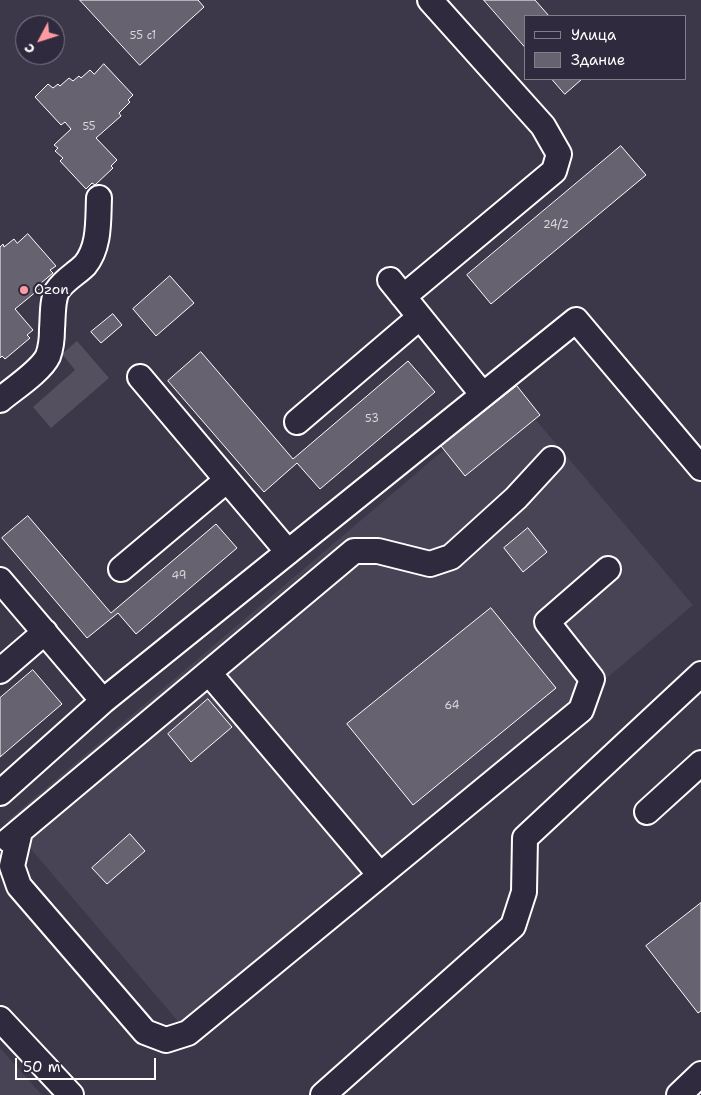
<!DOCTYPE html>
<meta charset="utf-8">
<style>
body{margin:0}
#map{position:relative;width:701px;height:1095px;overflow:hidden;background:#3c3749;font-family:"Shantell Sans",sans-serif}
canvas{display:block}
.legend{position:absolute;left:524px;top:15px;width:162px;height:65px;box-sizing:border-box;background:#2f2a3d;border:1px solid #827f8b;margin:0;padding:6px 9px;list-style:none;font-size:15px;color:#fff}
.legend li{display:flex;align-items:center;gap:10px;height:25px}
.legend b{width:25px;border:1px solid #827f8b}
.north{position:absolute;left:15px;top:15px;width:50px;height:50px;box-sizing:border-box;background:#2f2a3d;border:1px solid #827f8b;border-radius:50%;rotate:230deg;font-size:14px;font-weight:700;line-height:20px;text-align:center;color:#fff}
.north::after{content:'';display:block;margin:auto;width:18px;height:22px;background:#ff9aa2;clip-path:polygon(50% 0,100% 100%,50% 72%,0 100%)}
.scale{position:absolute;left:15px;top:1058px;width:141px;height:22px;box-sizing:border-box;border:2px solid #fff;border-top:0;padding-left:6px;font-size:15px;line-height:18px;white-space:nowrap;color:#fff;-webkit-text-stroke:4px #2f2a3d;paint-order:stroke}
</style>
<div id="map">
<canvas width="701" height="1095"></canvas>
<ul class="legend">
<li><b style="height:6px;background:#2f2a3d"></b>Улица</li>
<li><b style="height:14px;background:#666270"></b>Здание</li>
</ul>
<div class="north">С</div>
<div class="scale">50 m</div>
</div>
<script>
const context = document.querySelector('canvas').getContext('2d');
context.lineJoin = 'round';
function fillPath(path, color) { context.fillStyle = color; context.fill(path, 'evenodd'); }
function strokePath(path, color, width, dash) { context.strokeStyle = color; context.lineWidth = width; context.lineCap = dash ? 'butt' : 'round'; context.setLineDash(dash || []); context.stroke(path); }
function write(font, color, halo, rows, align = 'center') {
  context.font = font + ' "Shantell Sans",sans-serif'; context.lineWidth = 4.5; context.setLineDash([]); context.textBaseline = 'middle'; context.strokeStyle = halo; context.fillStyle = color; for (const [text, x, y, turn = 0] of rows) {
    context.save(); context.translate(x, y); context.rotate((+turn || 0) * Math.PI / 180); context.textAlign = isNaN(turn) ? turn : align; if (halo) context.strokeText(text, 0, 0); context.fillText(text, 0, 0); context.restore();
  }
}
fillPath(new Path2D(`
 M 512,392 L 693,605 L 188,1033 L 7,821 Z
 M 0,1048 L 42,1095 L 0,1095 Z`), '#494455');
fillPath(new Path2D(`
 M 77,341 L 109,378 L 51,428 L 33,407 L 75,370 L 62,354 Z`), '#555060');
const building = new Path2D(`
 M 80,0 L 198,0 L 204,7 L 140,65 Z
 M 484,0 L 535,0 L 549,16 L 525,16 L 525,47 Z
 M 104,64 L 133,95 L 128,100 L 130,102 L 119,113 L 121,116 L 96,138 L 117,160 L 111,166 L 113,168 L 95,185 L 92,183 L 86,189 L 60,161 L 63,158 L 55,151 L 58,148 L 54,145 L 71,129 L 65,122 L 61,125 L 35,97 L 48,84 L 53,88 L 58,84 L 60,86 L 69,78 L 73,81 L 79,76 L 81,78 L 90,70 L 94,74 Z
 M 552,79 L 582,79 L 565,94 Z
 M 621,146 L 646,175 L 491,304 L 467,275 Z
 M 28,234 L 56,266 L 50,270 L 53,273 L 41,283 L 43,286 L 15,309 L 33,330 L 27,335 L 30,338 L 5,359 L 2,356 L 0,358 L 0,247 L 3,244 L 4,247 L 14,239 L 17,243 Z
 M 170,276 L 194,303 L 156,336 L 133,309 Z
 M 113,314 L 122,325 L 101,343 L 91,332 Z
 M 201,352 L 293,459 L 408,361 L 435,392 L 320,489 L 297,463 L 264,492 L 168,381 Z
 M 517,386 L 540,415 L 465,476 L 441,446 Z
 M 28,516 L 111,613 L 216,524 L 237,548 L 136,634 L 118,613 L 87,638 L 2,538 Z
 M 528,528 L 547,552 L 523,572 L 504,548 Z
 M 491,608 L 556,688 L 413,805 L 347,724 Z
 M 33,670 L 62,704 L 0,757 L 0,698 Z
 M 208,699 L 232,727 L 191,762 L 168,734 Z
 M 130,834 L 145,851 L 107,884 L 92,868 Z
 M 701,903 L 701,1011 L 698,1013 L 646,946 Z`);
fillPath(building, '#666270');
strokePath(building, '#fff', 1);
const minor = new Path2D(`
 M 390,280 L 483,395
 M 402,295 L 409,292 L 554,171 L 559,154 L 543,126 L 430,0
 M 140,377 L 288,552
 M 0,400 C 13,389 41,371 48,356 C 51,348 52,338 52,329 C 53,318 52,301 57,291 C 64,280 76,274 85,265 C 100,247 98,220 99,198
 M 297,422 L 420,317
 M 121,569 L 227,480
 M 0,580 L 103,701
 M 0,671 L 45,632
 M 209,673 L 380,875
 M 0,793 L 103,701 L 576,320 L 701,468
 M 647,812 L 701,763
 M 20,831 L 12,866 L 19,886 L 145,1032 L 166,1040 L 188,1033 L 581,710 L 592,679 L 547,622 L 608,569
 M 9,840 L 354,551 L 378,551 L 430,564 L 451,557 L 516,498 L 552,459
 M 0,1019 L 71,1095
 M 323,1095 L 513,926 L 524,892 L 525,838 L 701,674
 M 679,1095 L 701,1074`);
strokePath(minor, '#fff', 28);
strokePath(minor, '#2f2a3d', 24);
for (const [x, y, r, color] of [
 [24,290,5,"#ff9aa2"]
]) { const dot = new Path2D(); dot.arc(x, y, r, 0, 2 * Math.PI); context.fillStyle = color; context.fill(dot); strokePath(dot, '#2f2a3d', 2); }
write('11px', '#d9d8db', null, [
 ["55 с1",143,36],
 ["55",89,127],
 ["24/2",556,225],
 ["53",372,419],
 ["49",179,576],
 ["64",452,706]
]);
write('14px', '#fff', '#2f2a3d', [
 ["Ozon",34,290]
], 'left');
</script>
